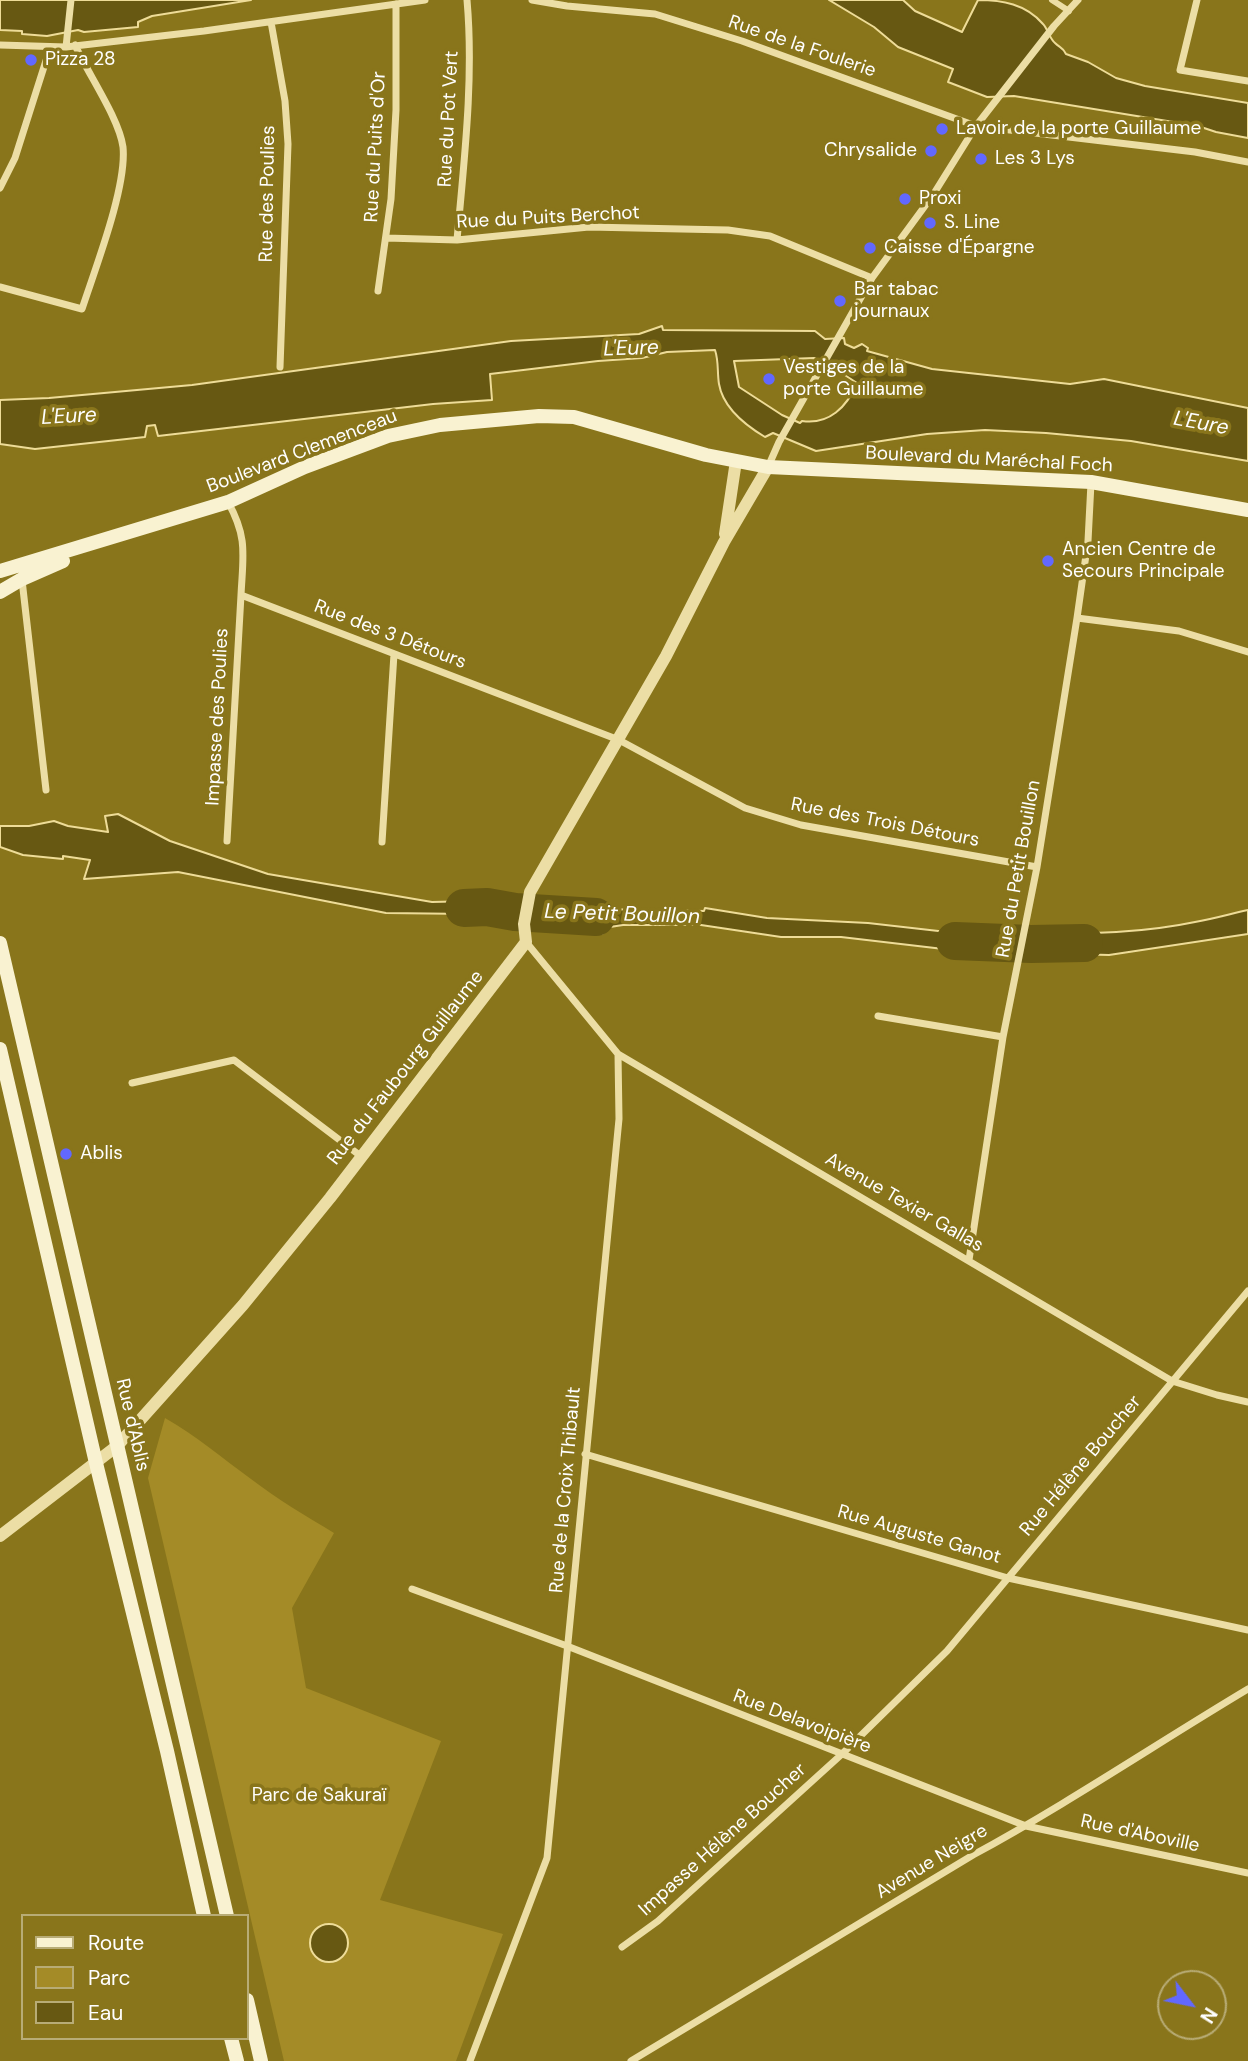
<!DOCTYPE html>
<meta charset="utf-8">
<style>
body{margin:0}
#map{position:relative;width:1248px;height:2061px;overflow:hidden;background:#89751b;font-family:"DM Sans",sans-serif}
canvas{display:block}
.legend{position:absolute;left:21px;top:1914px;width:228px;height:126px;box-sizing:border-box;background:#89751b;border:2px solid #b8ac76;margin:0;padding:9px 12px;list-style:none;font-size:21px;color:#fff}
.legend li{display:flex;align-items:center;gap:14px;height:35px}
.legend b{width:35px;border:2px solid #b8ac76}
.north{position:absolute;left:1157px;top:1970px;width:70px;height:70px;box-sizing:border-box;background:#89751b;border:2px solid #b8ac76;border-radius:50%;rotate:122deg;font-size:19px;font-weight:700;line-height:28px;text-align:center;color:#fff}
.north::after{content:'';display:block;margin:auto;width:24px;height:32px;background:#6268fe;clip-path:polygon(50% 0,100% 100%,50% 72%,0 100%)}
</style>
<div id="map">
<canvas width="1248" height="2061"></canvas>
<ul class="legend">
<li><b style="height:9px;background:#f9f2d1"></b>Route</li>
<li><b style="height:19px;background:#a48b27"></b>Parc</li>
<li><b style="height:19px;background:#675812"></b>Eau</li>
</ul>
<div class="north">N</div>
</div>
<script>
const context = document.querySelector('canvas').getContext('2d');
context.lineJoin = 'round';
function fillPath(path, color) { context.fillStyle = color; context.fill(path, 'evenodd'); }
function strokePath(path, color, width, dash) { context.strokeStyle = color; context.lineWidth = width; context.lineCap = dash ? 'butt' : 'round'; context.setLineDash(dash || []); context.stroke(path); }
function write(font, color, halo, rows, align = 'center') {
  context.font = font + ' "DM Sans",sans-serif'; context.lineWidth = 7; context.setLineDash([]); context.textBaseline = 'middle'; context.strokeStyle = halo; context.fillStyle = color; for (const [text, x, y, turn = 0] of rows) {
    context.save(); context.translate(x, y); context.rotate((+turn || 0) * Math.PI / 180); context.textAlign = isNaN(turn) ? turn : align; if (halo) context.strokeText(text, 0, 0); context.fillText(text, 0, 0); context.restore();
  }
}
fillPath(new Path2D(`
 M 165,1418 C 197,1436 222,1458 251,1479 C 277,1499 306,1516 334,1533 L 292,1608 L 306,1688 L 441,1741 L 380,1900 L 503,1934 L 456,2061 L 284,2061 L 148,1478 Z`), '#a48b27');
const water = new Path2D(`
 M 0,0 L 251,0 L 152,16 L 138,22 L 138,27 L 84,32 L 78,30 L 47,36 L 22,34 L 22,31 L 0,30 Z
 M 829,0 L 903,0 L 915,11 L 962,32 L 978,0 C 1002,0 1026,4 1043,24 C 1048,29 1049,38 1055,43 C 1060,48 1063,47 1066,54 L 1088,62 L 1116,78 L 1145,86 L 1248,103 L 1248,138 L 1216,132 L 1198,126 L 1014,96 L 987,97 L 948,82 L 953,69 L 898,47 L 874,27 Z
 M 662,326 L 663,330 L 815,331 L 825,339 L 844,338 L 845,344 L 854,348 L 862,344 L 868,348 L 867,351 L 932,369 L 1070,384 L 1104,379 L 1248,408 L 1248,461 L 1131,441 L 1046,433 L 985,430 L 927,434 L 816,451 L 773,433 L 765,437 C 745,425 723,408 719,384 C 717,372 719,362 715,350 L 667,352 L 642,358 L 598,361 L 490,374 L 492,400 L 433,404 L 158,436 L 155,425 L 147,426 L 145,437 L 35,449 L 0,444 L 0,400 L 49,398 L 192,385 L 511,341 L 639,334 ZM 814,358 L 831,366 L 857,383 C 847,407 829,425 802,421 L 800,423 L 782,415 L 739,387 L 734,361 Z
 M 118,814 L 170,841 L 268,874 L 432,902 L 516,900 L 515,920 L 470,914 L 386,913 L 178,872 L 84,879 L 90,860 L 63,856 L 63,859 L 23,855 L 0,847 L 0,826 L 29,826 L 54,821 L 68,826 L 108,832 L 105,816 Z
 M 544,903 L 598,909 L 704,911 L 705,908 L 767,918 L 868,923 L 956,933 L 1011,931 L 1007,955 L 1003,956 L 1003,952 L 969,952 L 841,937 L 781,937 L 701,925 L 623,925 L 610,927 L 602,934 L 566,929 L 542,922 Z
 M 1248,910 L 1248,934 L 1109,955 L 1035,953 L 1033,957 L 1029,956 L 1033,930 L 1037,933 C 1090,934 1143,933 1195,922 C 1213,919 1230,914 1248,910 Z
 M310 1943a19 19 0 1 1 38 0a19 19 0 1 1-38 0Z`);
fillPath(water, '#675812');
strokePath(water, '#eedc98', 2);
strokePath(new Path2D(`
 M 464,908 L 487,907 L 515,912 L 596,917
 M 955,941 L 1031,944 L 1084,943`), '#675812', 38);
strokePath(new Path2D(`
 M 1052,0 L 1069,11`), '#ecdea5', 6);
strokePath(new Path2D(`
 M 532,0 L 567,6 L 655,14 L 742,41 L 976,126 L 1195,152 L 1248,162
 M 1197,0 L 1180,70 L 1248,81
 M 271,22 L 285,101 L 288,144 L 280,367
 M 0,45 L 66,47 L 204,31 L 425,0
 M 66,47 L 71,0
 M 0,188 L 15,158 L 50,48
 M 386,238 L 457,240 L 589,227 L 728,230 L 770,236 L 872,278
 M 457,240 C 464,161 474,79 467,0
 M 0,287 L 82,309 C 95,269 127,187 123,147 C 119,118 88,74 75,45
 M 378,291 L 391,199 L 396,110 L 396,4
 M 768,467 L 779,442 L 872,278 L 933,195 L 976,126 L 1054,26 L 1078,0
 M 228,502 C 248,538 243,555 241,595 L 619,740 L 745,808 L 801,825 L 1037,867
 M 22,580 L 46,790
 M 1077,618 L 1179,631 L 1248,652
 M 227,841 L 241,595
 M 382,842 L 394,654
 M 878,1016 L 1003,1037
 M 618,1054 L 1172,1381 L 1217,1395 L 1248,1402
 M 132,1083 L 234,1060 L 362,1157
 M 969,1260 L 1003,1037 L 1037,867 L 1077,618 L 1088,541 L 1091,483
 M 585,1454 L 1008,1578 L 1248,1630
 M 412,1589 L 567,1646 L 1026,1826 L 1248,1873
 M 622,1947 L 658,1921 L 842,1754 L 947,1651 L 1248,1291
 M 470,2061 L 547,1858 L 619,1119 L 618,1054 L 526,942
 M 631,2061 L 973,1855 C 1067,1804 1156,1744 1248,1689`), '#ecdea5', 7);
strokePath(new Path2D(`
 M 725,534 L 736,461
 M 0,1536 L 117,1446 L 243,1305 L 330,1198 L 526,942 L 524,924 L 530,892 L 666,656 L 724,542 L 768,467`), '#ecdea5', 12);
strokePath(new Path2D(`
 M 0,571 L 228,502 L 305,467 L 388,436 L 440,425 L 539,416 L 574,417 L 706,455 L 768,467 L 1091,482 L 1248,510
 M 0,592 L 22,579 L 63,561
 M 0,943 L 227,1916
 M 0,1049 L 96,1463 L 167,1751 L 204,1916
 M 247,2000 L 261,2061
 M 231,2038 L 237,2061`), '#f9f2d1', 14);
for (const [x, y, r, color] of [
 [31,60,7,"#6268fe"],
 [942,129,7,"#6268fe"],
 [931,151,7,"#6268fe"],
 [981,159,7,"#6268fe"],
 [905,199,7,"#6268fe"],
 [930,223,7,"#6268fe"],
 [870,248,7,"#6268fe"],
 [840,301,7,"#6268fe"],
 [769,379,7,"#6268fe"],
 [1048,561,7,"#6268fe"],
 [66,1154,7,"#6268fe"]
]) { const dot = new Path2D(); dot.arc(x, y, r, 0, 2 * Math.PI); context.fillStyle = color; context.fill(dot); strokePath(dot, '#89751b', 2.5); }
write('19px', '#fff', '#89751b', [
 ["Rue de la Foulerie",802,47,19],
 ["Rue du Pot Vert",449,119,-87],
 ["Rue du Puits d'Or",376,147,-87],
 ["Rue des Poulies",268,194,-89],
 ["Rue du Puits Berchot",548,218,-3],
 ["Boulevard Clemenceau",302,452,-21],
 ["Boulevard du Maréchal Foch",989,460,3],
 ["Rue des 3 Détours",390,635,21],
 ["Impasse des Poulies",218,717,-87],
 ["Rue des Trois Détours",885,823,11],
 ["Rue du Petit Bouillon",1019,869,-80],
 ["Rue du Faubourg Guillaume",406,1068,-52],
 ["Avenue Texier Gallas",904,1203,30],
 ["Rue d'Ablis",132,1425,77],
 ["Rue Hélène Boucher",1081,1466,-50],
 ["Rue de la Croix Thibault",566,1490,-85],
 ["Rue Auguste Ganot",919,1535,16],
 ["Rue Delavoipière",802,1722,21],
 ["Rue d'Aboville",1140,1834,12],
 ["Impasse Hélène Boucher",723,1840,-42],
 ["Avenue Neigre",932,1862,-31]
]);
write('19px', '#fff', '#89751b', [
 ["Pizza 28",45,60],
 ["Lavoir de la porte Guillaume",956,129],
 ["Chrysalide",917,151,"right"],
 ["Les 3 Lys",995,159],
 ["Proxi",919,199],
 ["S. Line",944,223],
 ["Caisse d'Épargne",884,248],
 ["Bar tabac",854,290],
 ["journaux",854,312],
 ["Vestiges de la",783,368],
 ["porte Guillaume",783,390],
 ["Ancien Centre de",1062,550],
 ["Secours Principale",1062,572],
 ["Ablis",80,1154]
], 'left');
write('19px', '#fffefc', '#89751b', [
 ["Parc de Sakuraï",319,1796]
]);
write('italic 21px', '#fff', '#89751b', [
 ["L'Eure",631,349,-2],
 ["L'Eure",69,417,-3],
 ["L'Eure",1201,424,10],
 ["Le Petit Bouillon",622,915,2]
]);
</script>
